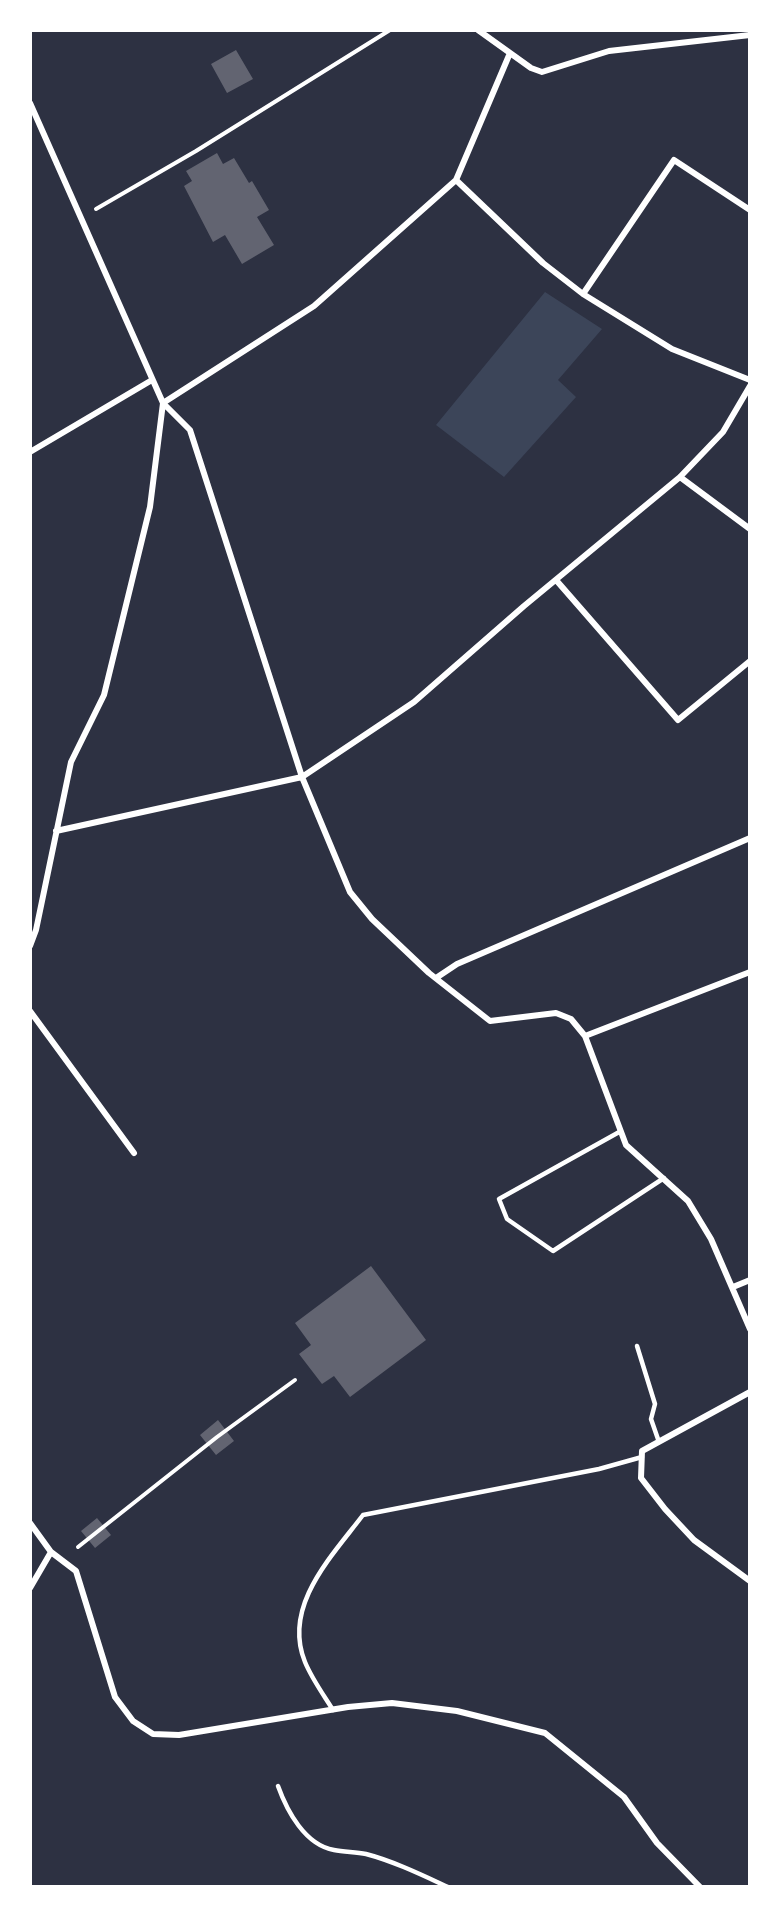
<!DOCTYPE html>
<style>
body{margin:0}
#map{position:relative;width:780px;height:1917px;overflow:hidden;background:#2d3142;font-family:Inter,sans-serif}
canvas{display:block}
.frame{position:absolute;inset:0;border:32px solid #fff;pointer-events:none}
</style>
<div id="map">
<canvas width="780" height="1917"></canvas>
<div class="frame"></div>
</div>
<script>
const context = document.querySelector('canvas').getContext('2d');
context.lineJoin = 'round';
function fillPath(path, color) { context.fillStyle = color; context.fill(path, 'evenodd'); }
function strokePath(path, color, width, dash) { context.strokeStyle = color; context.lineWidth = width; context.lineCap = dash ? 'butt' : 'round'; context.setLineDash(dash || []); context.stroke(path); }
fillPath(new Path2D(`
 M 545,292 L 602,329 L 558,380 L 576,397 L 504,477 L 436,425 Z`), '#3c4559');
fillPath(new Path2D(`
 M 236,50 L 253,79 L 227,93 L 211,64 Z
 M 217,153 L 223,164 L 234,158 L 249,183 L 252,181 L 269,210 L 257,217 L 274,245 L 242,264 L 225,235 L 213,242 L 184,186 L 192,181 L 186,171 Z
 M 371,1266 L 426,1340 L 350,1397 L 334,1376 L 322,1384 L 299,1354 L 311,1345 L 295,1323 Z
 M 218,1420 L 234,1441 L 216,1455 L 200,1435 Z
 M 97,1518 L 111,1535 L 95,1548 L 81,1531 Z`), '#626471');
strokePath(new Path2D(`
 M 96,209 L 196,151 L 390,30
 M 78,1547 L 217,1437 L 295,1380`), '#fff', 4);
strokePath(new Path2D(`
 M 621,1131 L 499,1199 L 507,1219 L 553,1251 L 664,1178
 M 637,1346 L 655,1404 L 651,1419 L 659,1442
 M 333,1710 C 323,1694 312,1679 305,1662 C 282,1606 332,1556 363,1515 L 599,1469 L 642,1457
 M 278,1786 C 287,1811 305,1845 334,1850 C 344,1852 355,1852 366,1854 C 393,1861 422,1875 448,1887`), '#fff', 4.5);
strokePath(new Path2D(`
 M 478,30 L 531,68 L 542,72 L 609,51 L 750,35
 M 30,103 L 163,403 L 190,430 L 302,777 L 350,892 L 372,919 L 429,973 L 490,1021 L 556,1013 L 571,1019 L 585,1036 L 626,1145 L 688,1201 L 711,1239 L 750,1329
 M 456,180 L 543,263 L 583,294 L 672,349 L 750,380
 M 583,294 L 674,160 L 750,210
 M 163,403 L 314,306 L 456,180 L 510,53
 M 30,452 L 152,380
 M 680,477 L 750,529
 M 556,580 L 678,720 L 750,661
 M 56,831 L 302,777 L 414,702 L 524,606 L 680,477 L 723,432 L 750,386
 M 30,946 L 36,930 L 71,762 L 104,695 L 150,507 L 163,403
 M 436,978 L 457,964 L 750,838
 M 30,1011 L 134,1153
 M 585,1036 L 750,972
 M 733,1287 L 750,1280
 M 750,1392 L 642,1451 L 641,1478 L 665,1509 L 694,1540 L 750,1581
 M 30,1523 L 51,1552 L 76,1571 L 115,1697 L 133,1721 L 153,1734 L 179,1735 L 348,1707 L 392,1703 L 457,1711 L 545,1733 L 624,1797 L 657,1843 L 700,1887
 M 30,1588 L 51,1552`), '#fff', 6);
</script>
